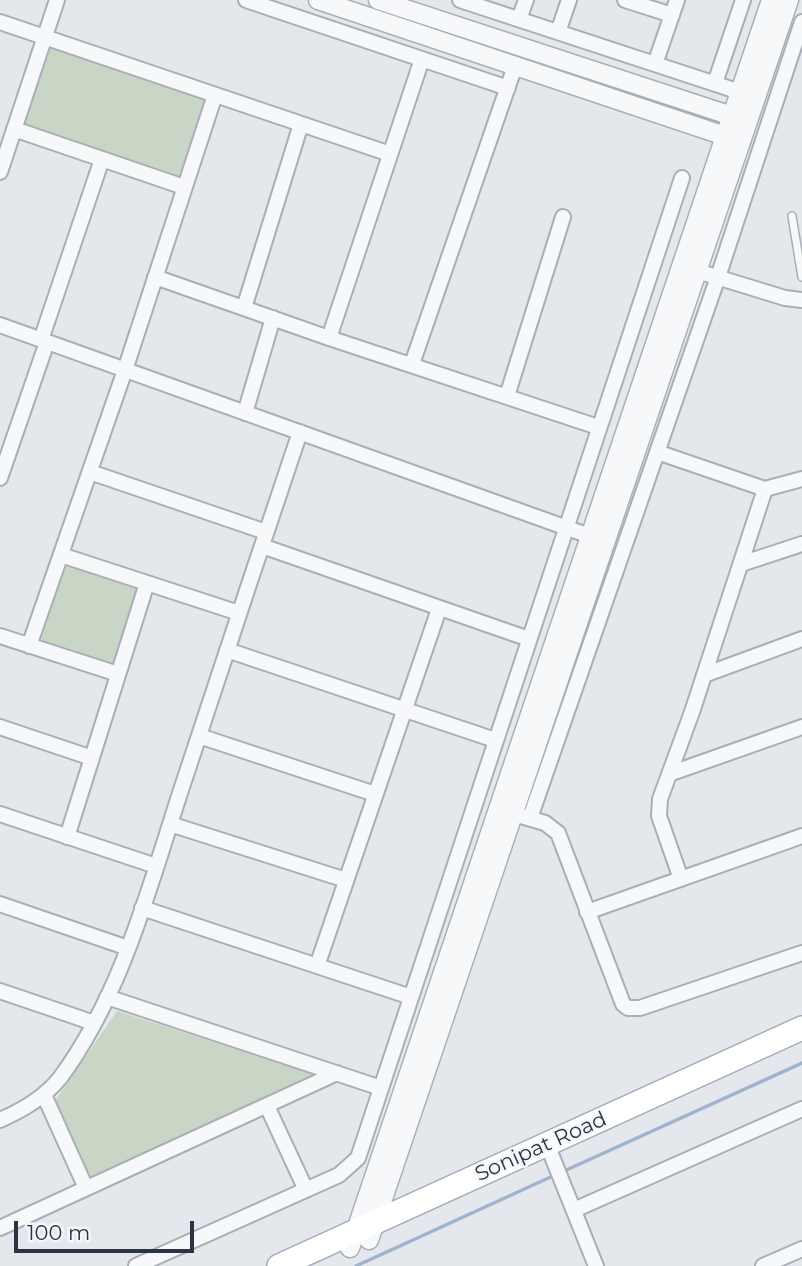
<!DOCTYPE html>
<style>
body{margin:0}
#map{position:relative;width:802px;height:1266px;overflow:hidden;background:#e4e7ec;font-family:Montserrat,sans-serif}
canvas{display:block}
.scale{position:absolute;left:14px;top:1221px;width:180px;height:32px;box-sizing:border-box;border:4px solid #2b3445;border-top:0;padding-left:9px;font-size:21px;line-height:24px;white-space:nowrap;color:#2b3445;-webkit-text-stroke:5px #f4f6f9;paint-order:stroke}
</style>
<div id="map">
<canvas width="802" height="1266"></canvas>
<div class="scale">100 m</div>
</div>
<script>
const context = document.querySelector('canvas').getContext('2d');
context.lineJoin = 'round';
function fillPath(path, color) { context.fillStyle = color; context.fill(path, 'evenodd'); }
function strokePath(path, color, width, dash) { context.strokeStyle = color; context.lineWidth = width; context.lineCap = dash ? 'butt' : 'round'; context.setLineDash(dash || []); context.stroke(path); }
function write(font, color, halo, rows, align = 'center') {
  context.font = font + ' Montserrat,sans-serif'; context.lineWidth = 5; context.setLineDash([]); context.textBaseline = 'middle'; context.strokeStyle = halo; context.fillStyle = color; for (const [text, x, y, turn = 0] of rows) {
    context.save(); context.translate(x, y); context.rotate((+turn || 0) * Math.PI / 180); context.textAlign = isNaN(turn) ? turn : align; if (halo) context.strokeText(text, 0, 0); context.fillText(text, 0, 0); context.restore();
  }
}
fillPath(new Path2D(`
 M 50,47 L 206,99 L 179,178 L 23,126 Z
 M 65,565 L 139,588 L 114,666 L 40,643 Z
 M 117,1011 L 313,1074 L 92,1179 L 55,1101 Z`), '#c9d6c5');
strokePath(new Path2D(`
 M 562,1172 L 802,1063
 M 356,1266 L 555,1175`), '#9fb4cc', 3.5);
const service = new Path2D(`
 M 792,216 L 802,277`);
const minor = new Path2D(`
 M 246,0 L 508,88
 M 460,0 L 740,92
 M 625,0 L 672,15
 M 519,19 L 526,0
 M 0,22 L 390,154
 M 558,32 L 569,0
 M 655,64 L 677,0
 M 715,83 L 743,0
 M 14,129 L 184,187
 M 0,172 L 57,0
 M 697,271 L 785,298 L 802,300
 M 155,277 L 329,338 L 598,427
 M 244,308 L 301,124
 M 0,325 L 598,539
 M 329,338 L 422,59
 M 41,340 L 102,159
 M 412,364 L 515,66
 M 507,396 L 563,217
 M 245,413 L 273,318
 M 657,452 L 765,489 L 802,479
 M 90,472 L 266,532
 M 0,478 L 47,342
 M 262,546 L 529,639
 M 61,555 L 239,613
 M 741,564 L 802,544
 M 0,636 L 118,674
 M 29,646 L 125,370 L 215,95
 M 227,650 L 495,740
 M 704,675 L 802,639
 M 0,727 L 92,758
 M 199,736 L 375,794
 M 669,774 L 802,727
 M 0,814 L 156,866
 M 521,816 L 545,823 L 558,833 L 623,1004 L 628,1008 L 640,1008 L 802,953
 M 530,818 L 718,277 L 802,22
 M 170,824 L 346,880
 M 67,837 L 147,583
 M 681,879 L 659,816 L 660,799 L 692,712 L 765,489
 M 0,904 L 128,948
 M 142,908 L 411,997
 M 587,912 L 802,836
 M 317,966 L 439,609
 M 0,991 L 94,1023
 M 107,997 L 381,1088
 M 44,1095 L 86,1188
 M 267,1106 L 306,1190
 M 0,1120 C 23,1110 44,1098 60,1078 C 122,994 149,888 181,790 C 220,671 260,551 300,432
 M 547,1144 L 596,1266
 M 574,1210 L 802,1109
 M 0,1228 L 337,1073
 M 136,1266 L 339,1175 L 358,1158 L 682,178
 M 763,1266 L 802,1249`);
const tertiary = new Path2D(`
 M 318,0 L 734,139
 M 378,0 L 741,119
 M 369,1240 L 789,0
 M 350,1248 L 771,0`);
const primary = new Path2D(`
 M 279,1266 L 802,1028`);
strokePath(service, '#a9aeb7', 10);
strokePath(minor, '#a9aeb7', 18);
strokePath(tertiary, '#a9aeb7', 21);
strokePath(primary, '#a3abb8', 26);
strokePath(service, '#f7f8fa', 7);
strokePath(minor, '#f7f8fa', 14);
strokePath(tertiary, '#f7f8fa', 18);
strokePath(primary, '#fff', 23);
write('21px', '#2b3445', '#f4f6f9', [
 ["Sonipat Road",541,1147,-24]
]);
</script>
